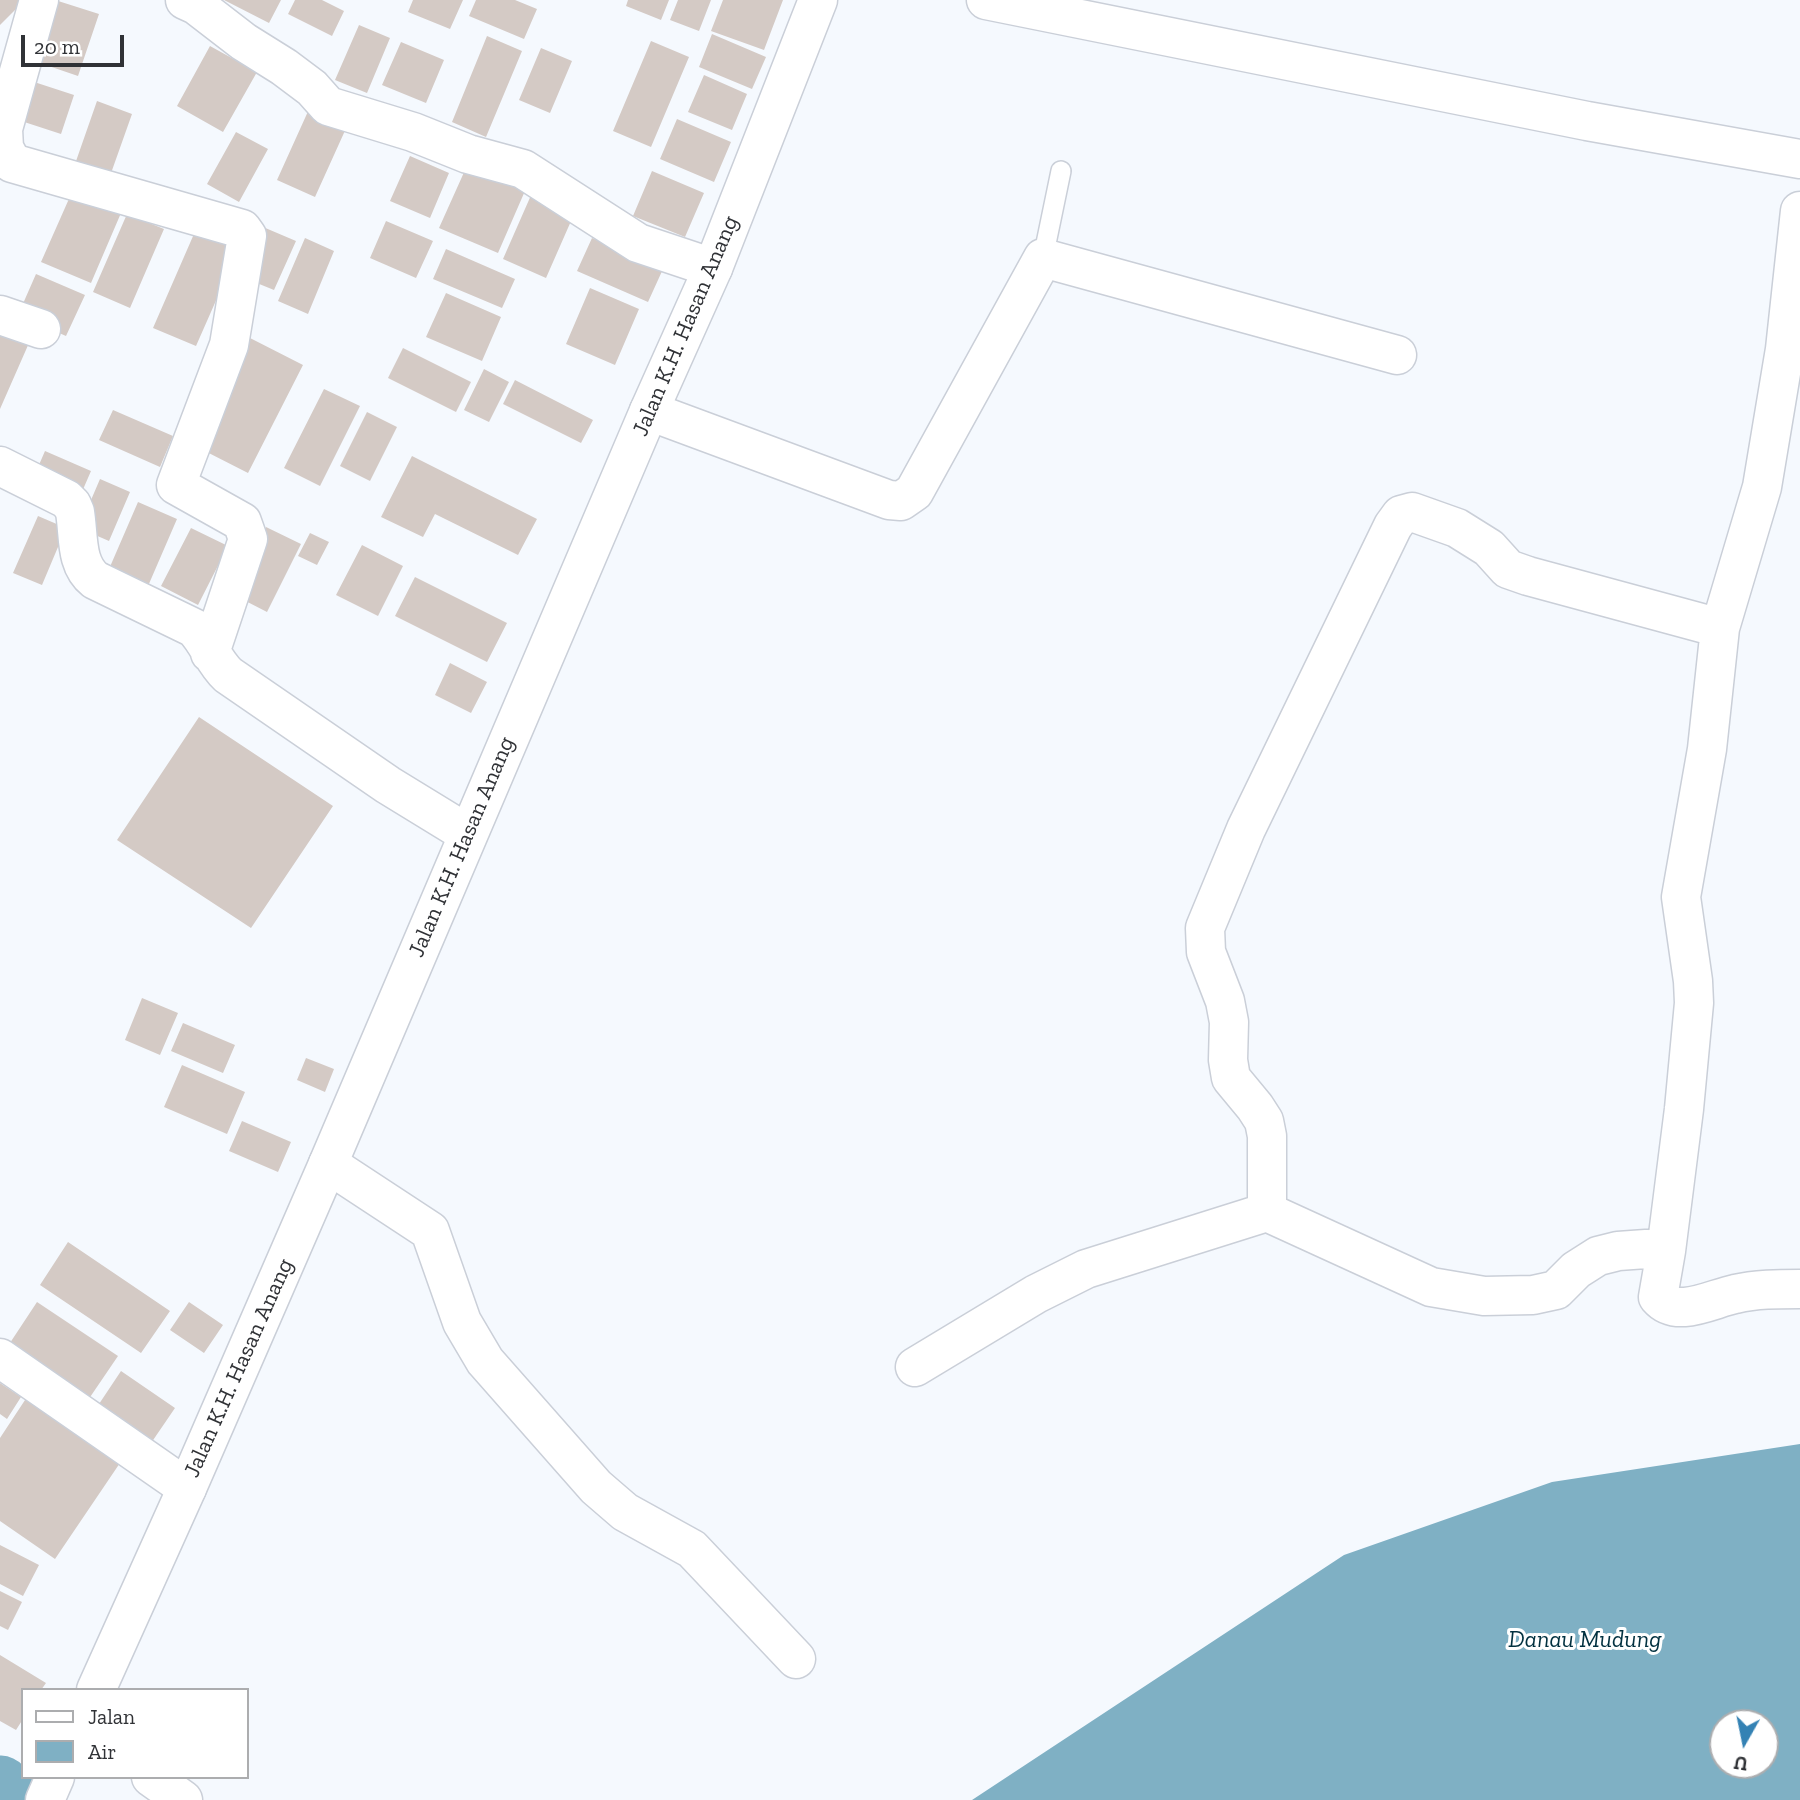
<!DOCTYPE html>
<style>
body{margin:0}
#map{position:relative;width:1800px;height:1800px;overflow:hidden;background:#f5f9fe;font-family:"Zilla Slab",serif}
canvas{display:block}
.legend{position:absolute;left:21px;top:1688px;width:228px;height:91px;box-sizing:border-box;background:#fff;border:2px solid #acadaf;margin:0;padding:9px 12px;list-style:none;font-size:21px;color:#303236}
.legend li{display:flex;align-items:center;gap:14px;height:35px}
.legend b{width:35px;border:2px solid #acadaf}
.north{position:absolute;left:1709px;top:1709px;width:70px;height:70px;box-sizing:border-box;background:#fff;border:2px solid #acadaf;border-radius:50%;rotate:189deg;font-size:19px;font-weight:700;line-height:28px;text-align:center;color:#303236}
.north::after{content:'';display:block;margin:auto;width:24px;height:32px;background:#3482b4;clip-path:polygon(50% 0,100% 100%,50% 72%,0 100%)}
.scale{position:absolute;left:21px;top:35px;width:103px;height:32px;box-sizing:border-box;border:4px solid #303236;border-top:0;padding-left:9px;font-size:21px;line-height:24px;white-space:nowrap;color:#303236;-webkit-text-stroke:5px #fff;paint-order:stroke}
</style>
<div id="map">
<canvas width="1800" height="1800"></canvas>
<ul class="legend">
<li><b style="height:9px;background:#fff"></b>Jalan</li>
<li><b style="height:19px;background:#7fb0c4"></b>Air</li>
</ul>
<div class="north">U</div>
<div class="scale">20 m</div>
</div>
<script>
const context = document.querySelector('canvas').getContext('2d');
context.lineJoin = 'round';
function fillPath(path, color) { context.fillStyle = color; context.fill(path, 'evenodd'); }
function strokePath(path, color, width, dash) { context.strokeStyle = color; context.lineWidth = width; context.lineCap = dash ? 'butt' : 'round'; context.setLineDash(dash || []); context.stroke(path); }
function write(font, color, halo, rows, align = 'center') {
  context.font = font + ' "Zilla Slab",serif'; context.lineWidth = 6; context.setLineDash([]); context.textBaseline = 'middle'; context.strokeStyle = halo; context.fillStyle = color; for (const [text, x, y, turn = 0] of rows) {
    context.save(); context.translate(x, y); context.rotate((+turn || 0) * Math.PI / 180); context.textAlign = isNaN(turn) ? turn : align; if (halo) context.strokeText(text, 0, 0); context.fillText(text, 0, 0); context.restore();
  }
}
fillPath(new Path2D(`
 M 1800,1444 L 1800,1800 L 972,1800 L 1344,1555 L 1552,1482 ZM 1723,1723 L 1765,1723 L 1765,1765 L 1723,1765 Z`), '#7fb0c4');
strokePath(new Path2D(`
 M 0,1787 L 12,1800`), '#7fb0c4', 63);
fillPath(new Path2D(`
 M 0,0 L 25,0 L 0,25 Z
 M 55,0 L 99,14 L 78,76 L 34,61 Z
 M 224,0 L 281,0 L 269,23 Z
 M 295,0 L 322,0 L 344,11 L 332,36 L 288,14 Z
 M 413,0 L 463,0 L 450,29 L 408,12 Z
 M 476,0 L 515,0 L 537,9 L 524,39 L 469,16 Z
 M 628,0 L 669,0 L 661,20 L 626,6 Z
 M 678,0 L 711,0 L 699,31 L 670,20 Z
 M 723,0 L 783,0 L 764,50 L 711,31 Z
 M 359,25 L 390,38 L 367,93 L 335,80 Z
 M 712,34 L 766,57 L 752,89 L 699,67 Z
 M 487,36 L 522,51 L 486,137 L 452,122 Z
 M 651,41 L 689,57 L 651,147 L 613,131 Z
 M 401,42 L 444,60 L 426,103 L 382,85 Z
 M 210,46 L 257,72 L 223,132 L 177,106 Z
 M 541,48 L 572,61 L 550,113 L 519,100 Z
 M 704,75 L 747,94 L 732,130 L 688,112 Z
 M 25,79 L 74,95 L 61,134 L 12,118 Z
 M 97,101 L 132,114 L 110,176 L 75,164 Z
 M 310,107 L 348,124 L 315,197 L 277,180 Z
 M 677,119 L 731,142 L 714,182 L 660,159 Z
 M 236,132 L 268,149 L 239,202 L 207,184 Z
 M 410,156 L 449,173 L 430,218 L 390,201 Z
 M 470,159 L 528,184 L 498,253 L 439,228 Z
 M 652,171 L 704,193 L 685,237 L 633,216 Z
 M 72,192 L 121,213 L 91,283 L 41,262 Z
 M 532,193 L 575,212 L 546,278 L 503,259 Z
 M 127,214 L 164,229 L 130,308 L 93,292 Z
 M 386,221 L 433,241 L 416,278 L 370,258 Z
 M 197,227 L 240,246 L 196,346 L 153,328 Z
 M 263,227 L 296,241 L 274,290 L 242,277 Z
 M 305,238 L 334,251 L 308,314 L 278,301 Z
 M 592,238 L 663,269 L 648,302 L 577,271 Z
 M 446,249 L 515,279 L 502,308 L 433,279 Z
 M 36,274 L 85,295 L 66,336 L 18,315 Z
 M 590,288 L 639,309 L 615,365 L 566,344 Z
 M 446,293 L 501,317 L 482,361 L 426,337 Z
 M 0,330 L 29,343 L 0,409 Z
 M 250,338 L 303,365 L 248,473 L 195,446 Z
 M 403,348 L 471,382 L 456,412 L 388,378 Z
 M 484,369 L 509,382 L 489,422 L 464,410 Z
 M 515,380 L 593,420 L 581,443 L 503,404 Z
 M 324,389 L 360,406 L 320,486 L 284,468 Z
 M 113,410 L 173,436 L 160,467 L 99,440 Z
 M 367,412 L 397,427 L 370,481 L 340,466 Z
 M 45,451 L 91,471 L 78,501 L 32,481 Z
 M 412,456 L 537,519 L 518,555 L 435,514 L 423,537 L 381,517 Z
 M 100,479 L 130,492 L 109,541 L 79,528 Z
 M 138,502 L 177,519 L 145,593 L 106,576 Z
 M 38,516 L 66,528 L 42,585 L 13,573 Z
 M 266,527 L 301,544 L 267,612 L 232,594 Z
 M 191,528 L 228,546 L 198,605 L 161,586 Z
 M 310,533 L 329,542 L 317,565 L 298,556 Z
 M 362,545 L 403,566 L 378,616 L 336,595 Z
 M 415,577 L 507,623 L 487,662 L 395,616 Z
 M 450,663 L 487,682 L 471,713 L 435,695 Z
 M 199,717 L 333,806 L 251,928 L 117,840 Z
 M 142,998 L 178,1013 L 160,1055 L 125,1040 Z
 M 183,1023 L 235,1045 L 223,1073 L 171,1051 Z
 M 306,1058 L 334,1069 L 325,1092 L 297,1080 Z
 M 182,1065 L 245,1092 L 227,1134 L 164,1107 Z
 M 242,1121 L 291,1142 L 278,1172 L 229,1151 Z
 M 68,1242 L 170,1311 L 141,1353 L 40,1285 Z
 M 37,1302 L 118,1356 L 84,1406 L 4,1352 Z
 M 189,1302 L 223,1325 L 204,1353 L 170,1330 Z
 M 121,1371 L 175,1408 L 147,1449 L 93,1413 Z
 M 0,1383 L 21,1397 L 7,1419 L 0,1414 Z
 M 27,1397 L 122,1460 L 55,1559 L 0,1521 L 0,1438 Z
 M 0,1545 L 39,1565 L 23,1596 L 0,1584 Z
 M 0,1591 L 22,1602 L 8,1630 L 0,1626 Z
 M 0,1655 L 46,1683 L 41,1690 L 23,1690 L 23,1719 L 16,1730 L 0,1721 Z`), '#d4cac5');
const service = new Path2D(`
 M 1043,258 L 1061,171`);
const minor = new Path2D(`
 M 39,0 L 3,129 L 4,148 L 12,163 L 242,229 L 247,236 L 229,345 L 176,485 L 242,522 L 248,539 L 210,653
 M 185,0 L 196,5 L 244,42 L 284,67 L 312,88 L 328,106 L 413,132 L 468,154 L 523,169 L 638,243 L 713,268
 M 0,315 L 41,329
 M 649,411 L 889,500 L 901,501 L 914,492 L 1043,258 L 1397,355
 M 0,466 L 66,499 L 72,505 L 75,512 C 79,536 75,564 95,580 L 194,628 C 208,642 213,661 228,675 L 388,785 L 468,834
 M 328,1164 L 430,1231 L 462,1322 L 485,1361 L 596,1487 L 625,1512 L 692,1549 L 796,1659
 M 1267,1212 L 1267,1136 L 1264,1121 L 1255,1107 L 1231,1078 L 1228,1060 L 1229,1022 L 1225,1001 L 1206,952 L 1205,928 L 1246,829 L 1393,526 L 1401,515 L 1412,512 L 1457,528 L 1489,548 L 1508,569 L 1528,576 L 1720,628
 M 1666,1251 L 1658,1297 C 1677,1319 1711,1299 1735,1294 C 1756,1289 1778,1289 1800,1289
 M 0,1358 L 187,1488
 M 915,1367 L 1036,1294 L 1086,1269 L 1267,1212 L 1431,1287 L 1484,1296 L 1533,1295 L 1556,1290 L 1576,1270 L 1598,1256 L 1618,1251 L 1646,1249 L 1666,1251 L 1684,1109 L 1694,1003 L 1693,981 L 1681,897 L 1707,749 L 1720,628 L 1762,487 L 1785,349 L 1800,211
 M 151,1777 L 183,1800`);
const secondary = new Path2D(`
 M 986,0 L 1587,121 L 1800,159
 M 96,1690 L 187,1488 L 328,1164 L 649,411 L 713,268 L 818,0
 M 45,1800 L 55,1777`);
strokePath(service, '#cacfd8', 22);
strokePath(minor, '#cacfd8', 41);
strokePath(secondary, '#cacfd8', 41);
strokePath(service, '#fff', 19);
strokePath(minor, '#fff', 38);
strokePath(secondary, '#fff', 38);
write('23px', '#303236', '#fff', [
 ["Jalan K.H. Hasan Anang",686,326,-67],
 ["Jalan K.H. Hasan Anang",462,847,-67],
 ["Jalan K.H. Hasan Anang",239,1368,-66]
]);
write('italic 24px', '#023140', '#fff', [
 ["Danau Mudung",1585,1640]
]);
</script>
